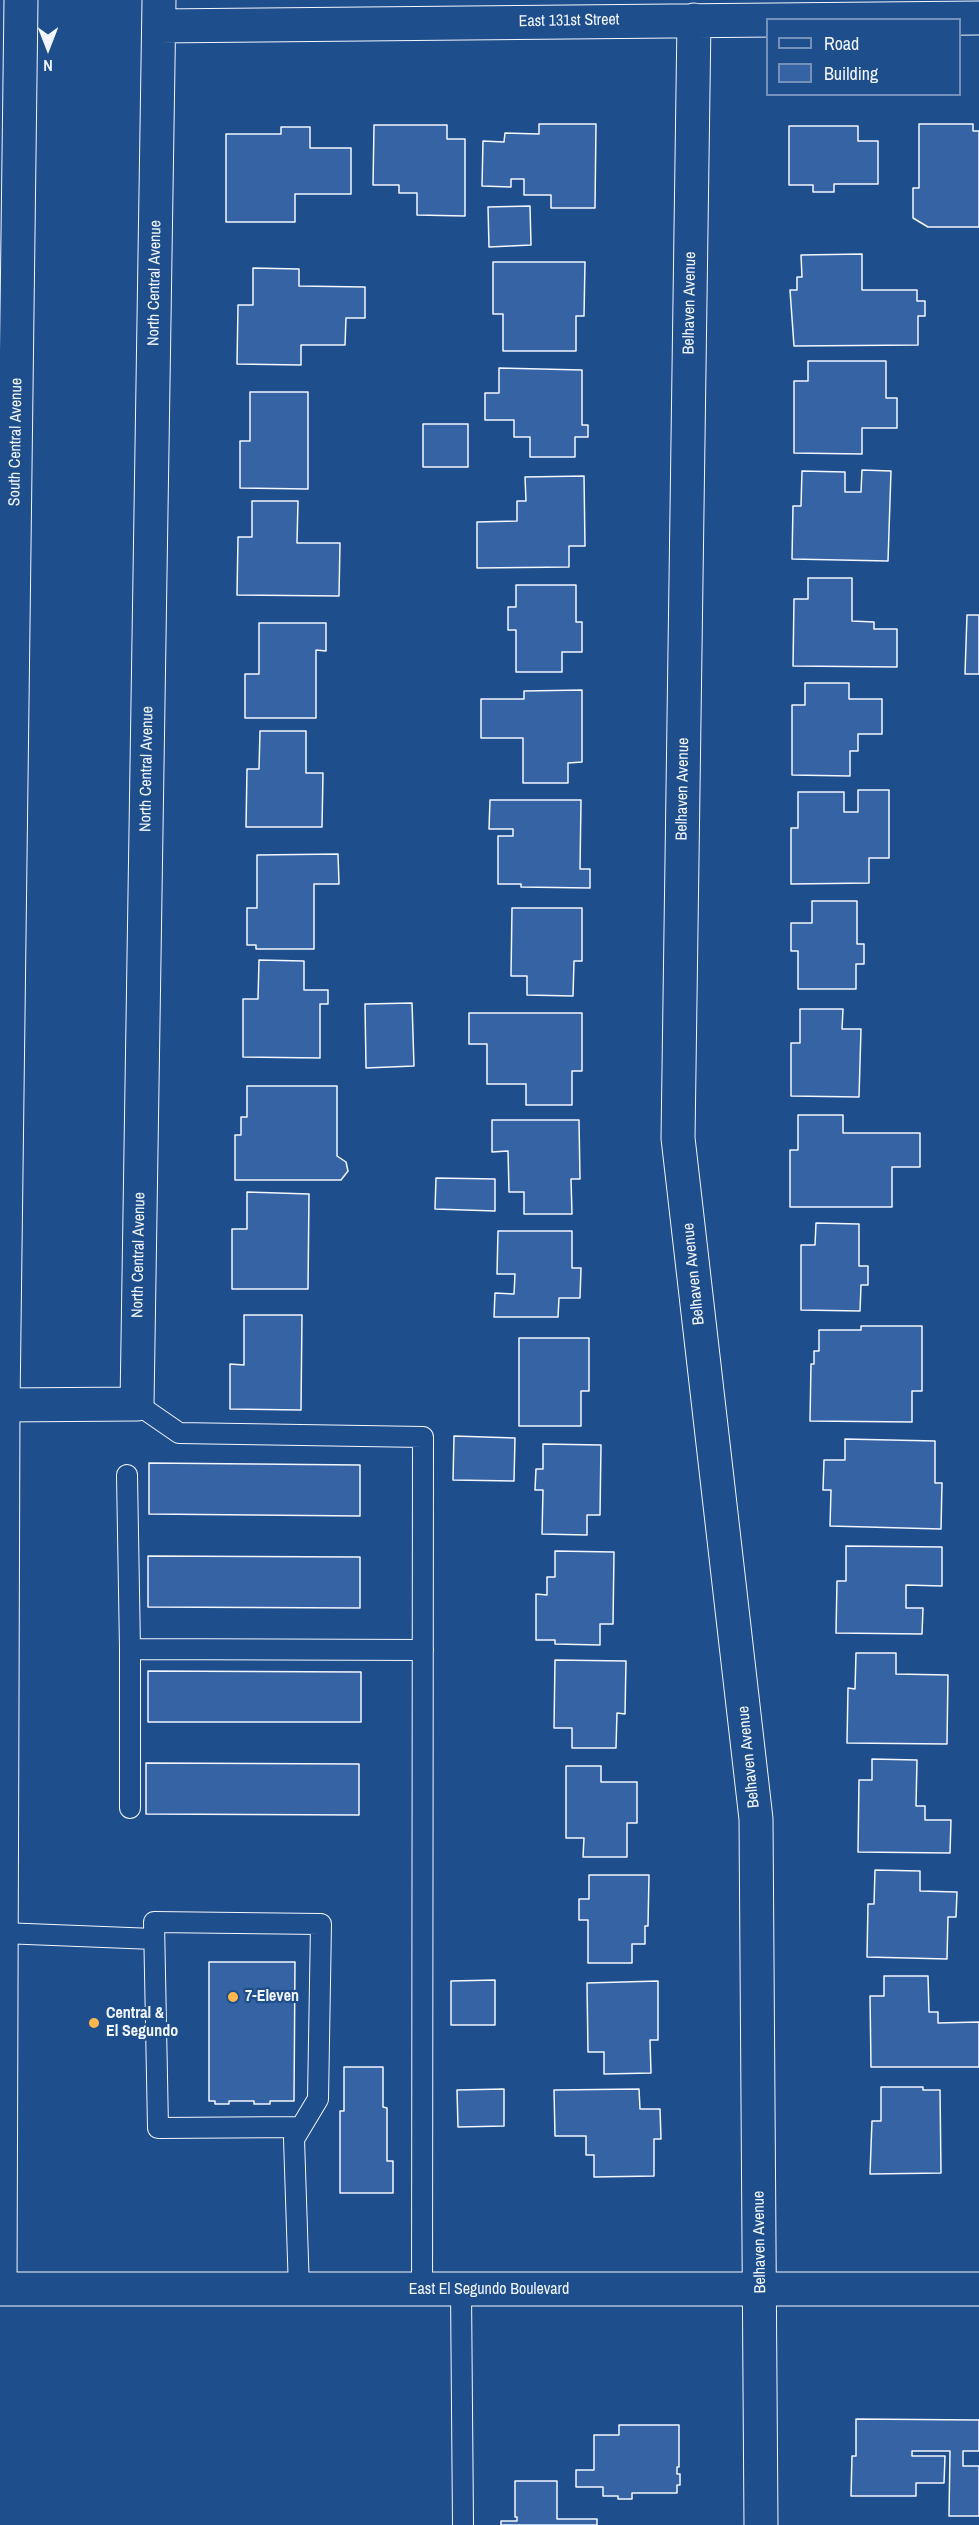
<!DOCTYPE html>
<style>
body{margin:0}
#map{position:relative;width:979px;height:2525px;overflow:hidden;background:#1f4e8c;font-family:"Archivo Narrow",sans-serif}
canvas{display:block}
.legend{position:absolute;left:766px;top:18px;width:195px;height:78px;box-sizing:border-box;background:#1f4e8c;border:2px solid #7391ba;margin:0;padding:8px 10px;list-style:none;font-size:18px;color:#f2f6ff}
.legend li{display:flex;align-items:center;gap:12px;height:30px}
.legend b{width:30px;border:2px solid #7391ba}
.north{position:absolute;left:18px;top:18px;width:60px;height:60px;-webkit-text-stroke:4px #1f4e8c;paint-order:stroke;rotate:180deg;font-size:16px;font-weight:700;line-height:24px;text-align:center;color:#f2f6ff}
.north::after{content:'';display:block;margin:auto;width:21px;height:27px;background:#f2f6ff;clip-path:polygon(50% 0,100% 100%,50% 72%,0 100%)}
</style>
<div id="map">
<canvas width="979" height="2525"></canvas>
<ul class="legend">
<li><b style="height:8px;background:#1f4e8c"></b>Road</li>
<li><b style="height:16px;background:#3563a3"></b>Building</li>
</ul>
<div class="north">N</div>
</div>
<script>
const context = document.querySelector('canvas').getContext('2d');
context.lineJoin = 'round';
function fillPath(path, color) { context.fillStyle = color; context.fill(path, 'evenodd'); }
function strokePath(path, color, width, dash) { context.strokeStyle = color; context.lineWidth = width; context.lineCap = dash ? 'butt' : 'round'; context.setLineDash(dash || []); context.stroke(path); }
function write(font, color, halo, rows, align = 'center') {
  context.font = font + ' "Archivo Narrow",sans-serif'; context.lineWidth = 4.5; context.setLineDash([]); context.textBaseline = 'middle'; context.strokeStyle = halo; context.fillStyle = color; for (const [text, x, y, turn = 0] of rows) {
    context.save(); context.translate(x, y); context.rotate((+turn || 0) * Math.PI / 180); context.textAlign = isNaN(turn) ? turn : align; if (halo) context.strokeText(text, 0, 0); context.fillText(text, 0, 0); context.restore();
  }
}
const building = new Path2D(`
 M 539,124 L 596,124 L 595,208 L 551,208 L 551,195 L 524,195 L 524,179 L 511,179 L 511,187 L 482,186 L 483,141 L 504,142 L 505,133 L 539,134 Z
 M 919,124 L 973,124 L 973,131 L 979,131 L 979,227 L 928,227 L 913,218 L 913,188 L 919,188 Z
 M 374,125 L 447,125 L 447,139 L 465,139 L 465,216 L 417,215 L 417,193 L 399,193 L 399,185 L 373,185 Z
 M 789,126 L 858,126 L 858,141 L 878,141 L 878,184 L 834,184 L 834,192 L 813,192 L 813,185 L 789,185 Z
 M 281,127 L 310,127 L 310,148 L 351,148 L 351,194 L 295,194 L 295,222 L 226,222 L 226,134 L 281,134 Z
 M 530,206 L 531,245 L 489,247 L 488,207 Z
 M 862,254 L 862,290 L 917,290 L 917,301 L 925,301 L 925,316 L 918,316 L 918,345 L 794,346 L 790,290 L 797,290 L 797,277 L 802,277 L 801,255 Z
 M 493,262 L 585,262 L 584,316 L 576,316 L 576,351 L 503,351 L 503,314 L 493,314 Z
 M 253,268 L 299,269 L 299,286 L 365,287 L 365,318 L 346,318 L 345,345 L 301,345 L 301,365 L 237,364 L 238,305 L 253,305 Z
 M 808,361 L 886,361 L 886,398 L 897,398 L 897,428 L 862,428 L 862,454 L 794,453 L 794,381 L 808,381 Z
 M 499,368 L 582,370 L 582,425 L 588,425 L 588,437 L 575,437 L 575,457 L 530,457 L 530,437 L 514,437 L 514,420 L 485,420 L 485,393 L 499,393 Z
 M 250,392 L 308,392 L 308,489 L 240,488 L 240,441 L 250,441 Z
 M 423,424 L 468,424 L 468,467 L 423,467 Z
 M 862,470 L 891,471 L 888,561 L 792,559 L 793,506 L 801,506 L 802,471 L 845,472 L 845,492 L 861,492 Z
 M 584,476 L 585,546 L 569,546 L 569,567 L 477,568 L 477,522 L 517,521 L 517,501 L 526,501 L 525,477 Z
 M 252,501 L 298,501 L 297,543 L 340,543 L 339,596 L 237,595 L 238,537 L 252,537 Z
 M 808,578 L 852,578 L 852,621 L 874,622 L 874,629 L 897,629 L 897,667 L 793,666 L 794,599 L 808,599 Z
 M 516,585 L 576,585 L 576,622 L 582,622 L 582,652 L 562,652 L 562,672 L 516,672 L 516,630 L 508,630 L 508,607 L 516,607 Z
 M 967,615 L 979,615 L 979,674 L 965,674 Z
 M 259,623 L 326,623 L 326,651 L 316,650 L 316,718 L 245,718 L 245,674 L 259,674 Z
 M 805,683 L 849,683 L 849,699 L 882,699 L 882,734 L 858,734 L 858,751 L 850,751 L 850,776 L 792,775 L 792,705 L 805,705 Z
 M 582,690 L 582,762 L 568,763 L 568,783 L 523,783 L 523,738 L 481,738 L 481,699 L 524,699 L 524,691 Z
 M 260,731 L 306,731 L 306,773 L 323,773 L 322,827 L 246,827 L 247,769 L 259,769 Z
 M 858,790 L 889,790 L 889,858 L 869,858 L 869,883 L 791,884 L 791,828 L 798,828 L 798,792 L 844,792 L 844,812 L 858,812 Z
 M 490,800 L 581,800 L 580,869 L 590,869 L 590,888 L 521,887 L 521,884 L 498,884 L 498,836 L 513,836 L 513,829 L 489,829 Z
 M 338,854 L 339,884 L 314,884 L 314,949 L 256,949 L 256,945 L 247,945 L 247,908 L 257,908 L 257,855 Z
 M 812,901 L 857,901 L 857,944 L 864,944 L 864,964 L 856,964 L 856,989 L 798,989 L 798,951 L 791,951 L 791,923 L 812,923 Z
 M 512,908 L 582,908 L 582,961 L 574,961 L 573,996 L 527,995 L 527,976 L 511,976 Z
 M 259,960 L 304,961 L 304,990 L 328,990 L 328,1004 L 320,1004 L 320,1058 L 243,1057 L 243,999 L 258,999 Z
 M 412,1003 L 414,1066 L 366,1068 L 365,1004 Z
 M 800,1009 L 843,1009 L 842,1029 L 861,1029 L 859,1097 L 791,1096 L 791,1043 L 800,1043 Z
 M 469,1013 L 582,1013 L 582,1071 L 572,1071 L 572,1105 L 526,1105 L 526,1084 L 487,1084 L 487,1044 L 469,1044 Z
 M 247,1086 L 337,1086 L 337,1156 L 346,1162 L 348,1171 L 341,1180 L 235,1180 L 235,1135 L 241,1135 L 241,1117 L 247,1117 Z
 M 798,1115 L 843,1115 L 843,1133 L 920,1133 L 920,1167 L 892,1167 L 892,1207 L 790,1207 L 790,1150 L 798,1150 Z
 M 492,1120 L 579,1120 L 580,1179 L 571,1179 L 572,1214 L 524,1214 L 524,1192 L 509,1192 L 508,1151 L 492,1152 Z
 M 436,1178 L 495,1179 L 495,1211 L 435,1209 Z
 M 247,1192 L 309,1194 L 308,1289 L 232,1289 L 232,1229 L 247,1229 Z
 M 816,1223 L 859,1224 L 859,1266 L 868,1266 L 868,1285 L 861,1285 L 860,1311 L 801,1310 L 801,1245 L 815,1245 Z
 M 498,1231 L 572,1231 L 572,1268 L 581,1268 L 580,1298 L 559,1298 L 558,1317 L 494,1317 L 495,1293 L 514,1294 L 515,1274 L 497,1274 Z
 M 244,1315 L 302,1315 L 301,1410 L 230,1409 L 230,1364 L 244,1365 Z
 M 861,1326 L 922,1326 L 922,1391 L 912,1391 L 912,1422 L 810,1421 L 811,1364 L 814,1364 L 814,1351 L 819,1351 L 819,1330 L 861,1330 Z
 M 519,1338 L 589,1338 L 589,1391 L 581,1391 L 581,1426 L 519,1426 Z
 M 454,1436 L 515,1438 L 514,1481 L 453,1480 Z
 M 845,1439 L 935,1441 L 935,1483 L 942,1483 L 941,1529 L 830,1526 L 831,1490 L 823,1490 L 824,1460 L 845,1460 Z
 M 543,1444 L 601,1445 L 600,1515 L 587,1515 L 587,1535 L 542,1534 L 543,1490 L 535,1490 L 536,1469 L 543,1469 Z
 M 149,1463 L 360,1465 L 360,1516 L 149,1514 Z
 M 846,1546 L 942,1547 L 942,1586 L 906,1585 L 906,1608 L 923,1608 L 922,1634 L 836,1633 L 837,1581 L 846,1581 Z
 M 555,1551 L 614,1552 L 613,1624 L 600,1624 L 600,1645 L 555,1644 L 555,1640 L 536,1640 L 536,1594 L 547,1595 L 547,1577 L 555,1577 Z
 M 148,1556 L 360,1557 L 360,1608 L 148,1607 Z
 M 856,1653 L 896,1653 L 896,1674 L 948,1675 L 947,1744 L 847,1743 L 848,1688 L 855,1689 Z
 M 555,1660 L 626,1661 L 625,1714 L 617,1713 L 616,1748 L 572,1748 L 572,1728 L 554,1728 Z
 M 148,1671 L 361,1672 L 361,1722 L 148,1722 Z
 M 872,1759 L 917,1760 L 916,1806 L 925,1806 L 925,1820 L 951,1820 L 950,1853 L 858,1852 L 859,1780 L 872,1780 Z
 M 146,1763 L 359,1764 L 359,1815 L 146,1814 Z
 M 566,1766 L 601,1766 L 601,1782 L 637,1782 L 637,1823 L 627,1823 L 627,1857 L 583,1857 L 584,1838 L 566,1838 Z
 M 875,1870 L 920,1871 L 920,1891 L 957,1892 L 956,1917 L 948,1917 L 947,1959 L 867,1957 L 868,1904 L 874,1904 Z
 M 589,1875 L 649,1875 L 648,1926 L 645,1926 L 645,1944 L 632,1944 L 632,1963 L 588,1963 L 588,1920 L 579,1920 L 579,1899 L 589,1899 Z
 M 209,1962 L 295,1962 L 294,2101 L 270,2101 L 270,2104 L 254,2104 L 254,2101 L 229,2101 L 229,2104 L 215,2104 L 215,2101 L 209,2101 Z
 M 884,1976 L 928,1976 L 929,2012 L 938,2012 L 938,2023 L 979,2022 L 979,2067 L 871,2067 L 870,1996 L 884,1996 Z
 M 495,1980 L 495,2025 L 451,2025 L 451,1981 Z
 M 658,1981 L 658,2040 L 650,2040 L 651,2073 L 604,2074 L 604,2052 L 588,2052 L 587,1983 Z
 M 344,2067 L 383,2067 L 383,2107 L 387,2108 L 387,2161 L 393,2161 L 393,2193 L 340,2193 L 340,2111 L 344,2111 Z
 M 881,2087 L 923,2087 L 923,2090 L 940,2090 L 941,2173 L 870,2174 L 872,2121 L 881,2121 Z
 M 504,2089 L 504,2126 L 458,2127 L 457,2090 Z
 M 639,2089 L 640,2109 L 660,2109 L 661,2139 L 654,2139 L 654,2176 L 594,2177 L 594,2155 L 586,2155 L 586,2136 L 555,2136 L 554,2090 Z
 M 856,2419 L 979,2420 L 979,2451 L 963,2451 L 963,2466 L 979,2466 L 979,2516 L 949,2516 L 950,2451 L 912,2451 L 912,2456 L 945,2456 L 944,2483 L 916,2483 L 916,2496 L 851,2496 L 852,2456 L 856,2456 Z
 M 619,2425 L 679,2425 L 679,2467 L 677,2467 L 677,2474 L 680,2474 L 680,2485 L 677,2485 L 677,2493 L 632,2493 L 632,2499 L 618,2499 L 618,2496 L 603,2496 L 603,2487 L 576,2487 L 576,2470 L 594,2470 L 594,2435 L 619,2435 Z
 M 515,2481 L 557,2481 L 557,2519 L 597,2519 L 597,2525 L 501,2525 L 501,2521 L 517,2521 L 517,2517 L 515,2517 Z`);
fillPath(building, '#3563a3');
strokePath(building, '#f2f6ff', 1.5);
const service = new Path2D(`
 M 137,1404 L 179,1433 L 423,1437 L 422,2290
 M 127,1475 L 130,1649
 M 130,1808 L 130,1649 L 423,1650
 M 2,1933 L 154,1939
 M 299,2290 L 294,2139 L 318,2099 L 321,1924 L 154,1922 L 158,2128 L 301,2127
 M 461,2290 L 463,2525`);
const minor = new Path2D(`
 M 694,20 L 678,1138 L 756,1819 L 761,2525
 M 159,26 L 979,18
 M 3,1405 L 137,1404 L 159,0`);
const primary = new Path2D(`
 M 0,2287 L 3,1405 L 21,0
 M 0,2289 L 979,2289`);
strokePath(service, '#f2f6ff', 22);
strokePath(minor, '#f2f6ff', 35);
strokePath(primary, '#f2f6ff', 35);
strokePath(service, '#1f4e8c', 20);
strokePath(minor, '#1f4e8c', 33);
strokePath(primary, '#1f4e8c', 33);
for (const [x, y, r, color] of [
 [233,1997,6,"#ffb74d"],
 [94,2023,6,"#ffb74d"]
]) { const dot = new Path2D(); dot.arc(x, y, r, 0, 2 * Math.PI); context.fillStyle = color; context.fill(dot); strokePath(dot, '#1f4e8c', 2); }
write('16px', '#f2f6ff', '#1f4e8c', [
 ["East 131st Street",569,21,-1],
 ["North Central Avenue",155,283,-89],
 ["Belhaven Avenue",690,303,-89],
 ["South Central Avenue",16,442,-89],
 ["North Central Avenue",147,769,-89],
 ["Belhaven Avenue",683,789,-89],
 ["North Central Avenue",139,1255,-89],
 ["Belhaven Avenue",694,1274,-96],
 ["Belhaven Avenue",749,1757,-96],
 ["Belhaven Avenue",760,2242,-91],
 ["East El Segundo Boulevard",489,2290]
]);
write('bold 16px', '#f2f6ff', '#1f4e8c', [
 ["7-Eleven",245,1997],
 ["Central &",106,2014],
 ["El Segundo",106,2032]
], 'left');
</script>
